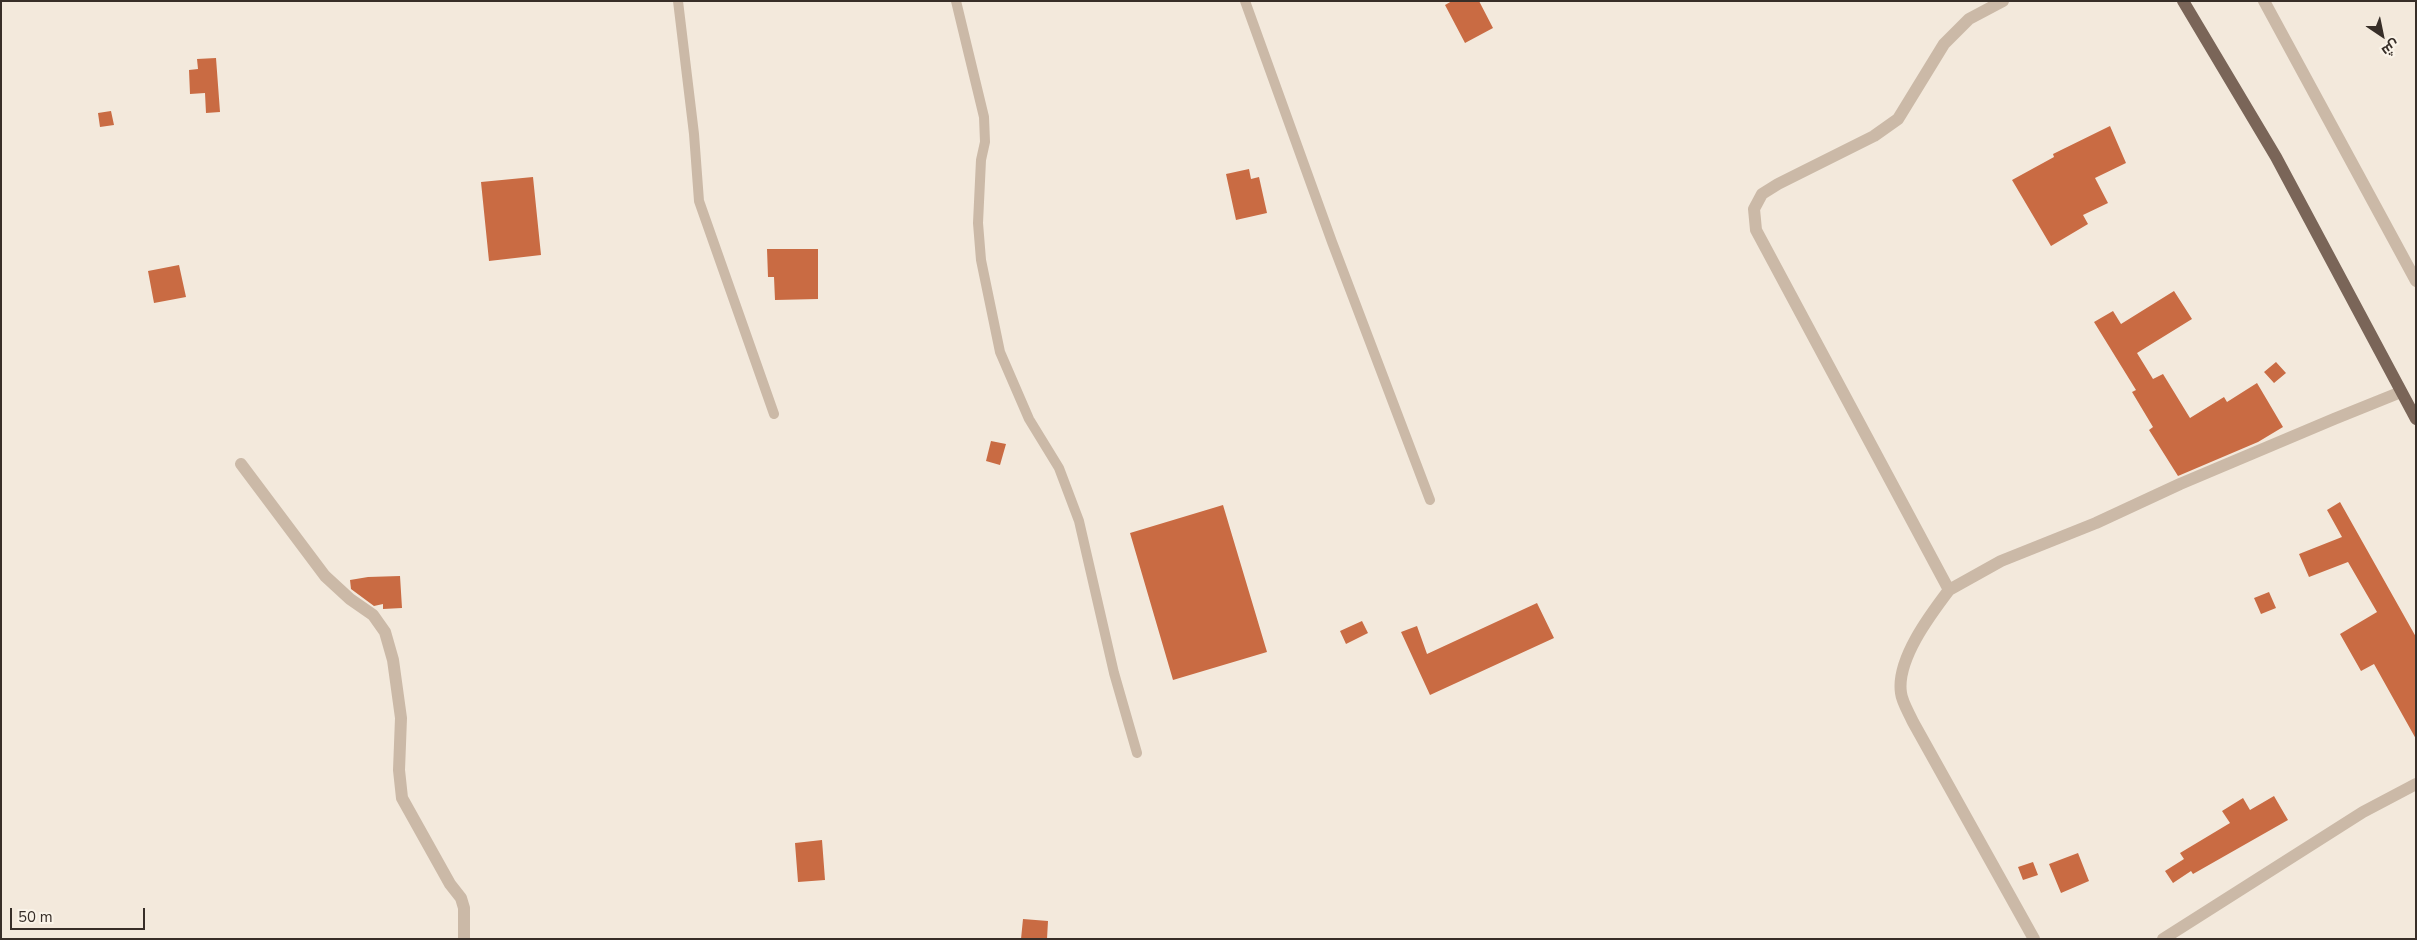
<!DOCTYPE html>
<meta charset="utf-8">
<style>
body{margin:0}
#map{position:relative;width:2417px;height:940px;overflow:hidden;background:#f3e9dc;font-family:"Nunito Sans",Cairo,sans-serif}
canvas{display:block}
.frame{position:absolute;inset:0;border:2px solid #372e28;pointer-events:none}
.north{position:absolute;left:2357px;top:10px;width:50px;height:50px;-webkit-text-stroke:4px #faf3e8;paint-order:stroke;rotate:146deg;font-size:14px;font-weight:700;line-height:20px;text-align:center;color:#372e28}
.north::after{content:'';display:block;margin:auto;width:18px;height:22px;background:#372e28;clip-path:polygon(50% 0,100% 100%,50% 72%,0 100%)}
.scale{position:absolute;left:10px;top:908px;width:135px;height:22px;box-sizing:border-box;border:2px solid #372e28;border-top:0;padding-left:6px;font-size:15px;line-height:18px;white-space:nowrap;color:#372e28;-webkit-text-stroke:4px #faf3e8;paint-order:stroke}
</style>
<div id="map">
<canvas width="2417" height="940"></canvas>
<div class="frame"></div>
<div class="north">ش</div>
<div class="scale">50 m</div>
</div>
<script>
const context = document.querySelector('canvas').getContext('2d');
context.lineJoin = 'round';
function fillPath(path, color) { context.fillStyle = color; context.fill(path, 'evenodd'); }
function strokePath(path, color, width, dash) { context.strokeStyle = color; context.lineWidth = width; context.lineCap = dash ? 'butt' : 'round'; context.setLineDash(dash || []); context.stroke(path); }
fillPath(new Path2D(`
 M 1452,1 L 1479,1 L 1493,28 L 1465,43 L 1445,5 Z
 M 216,58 L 220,112 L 206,113 L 205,93 L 190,94 L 189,70 L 198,69 L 197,59 Z
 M 111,111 L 114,125 L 100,127 L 98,113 Z
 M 2110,126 L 2126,163 L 2095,178 L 2108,203 L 2083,215 L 2088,224 L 2051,246 L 2012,180 L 2054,157 L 2053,154 Z
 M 1249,169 L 1251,179 L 1259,177 L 1267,213 L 1236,220 L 1226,174 Z
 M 533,177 L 541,255 L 489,261 L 481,182 Z
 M 767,249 L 818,249 L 818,299 L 775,300 L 774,277 L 768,277 Z
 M 179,265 L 186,297 L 154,303 L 148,271 Z
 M 2174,291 L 2192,319 L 2137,353 L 2153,379 L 2163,374 L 2190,418 L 2224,397 L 2227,402 L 2257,383 L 2283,427 L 2258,442 L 2178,476 L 2149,430 L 2153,427 L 2132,392 L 2136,390 L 2094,322 L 2113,311 L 2121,324 Z
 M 2276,362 L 2286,373 L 2274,383 L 2264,372 Z
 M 991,441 L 1006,444 L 1000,465 L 986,461 Z
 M 2340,502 L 2416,637 L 2416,739 L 2374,664 L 2361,671 L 2340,634 L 2377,612 L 2348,562 L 2309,577 L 2299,554 L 2342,537 L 2327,510 Z
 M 1223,505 L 1267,652 L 1173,680 L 1130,533 Z
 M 400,576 L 402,608 L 383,609 L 383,604 L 374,606 L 351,589 L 350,580 L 368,577 Z
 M 2269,592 L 2276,608 L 2261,614 L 2254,598 Z
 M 1537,603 L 1554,638 L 1430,695 L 1401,632 L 1417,626 L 1427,654 Z
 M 1362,621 L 1368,633 L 1346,644 L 1340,631 Z
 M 2274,796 L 2288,820 L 2193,874 L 2191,871 L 2173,883 L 2165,871 L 2184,859 L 2180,853 L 2230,823 L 2222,811 L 2243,798 L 2250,810 Z
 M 822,840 L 825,880 L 798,882 L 795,843 Z
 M 2078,853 L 2089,881 L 2061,893 L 2049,864 Z
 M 2033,862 L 2038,875 L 2023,880 L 2018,867 Z
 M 1023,919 L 1048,921 L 1047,939 L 1021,939 Z`), '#c96b43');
strokePath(new Path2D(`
 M 678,1 L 694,134 L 699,201 L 774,414
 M 956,1 L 984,117 L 985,142 L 981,160 L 978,223 L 981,260 L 1000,352 L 1029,419 L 1059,468 L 1079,521 L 1114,673 L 1137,753
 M 1245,1 L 1332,242 L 1430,500`), '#cbb9a7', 10);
strokePath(new Path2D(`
 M 2003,1 L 1969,19 L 1944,44 L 1898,119 L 1874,136 L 1778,184 L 1762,194 L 1754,209 L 1756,230 L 1949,590 C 1930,615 1896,660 1901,693 C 1902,702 1909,713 1913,722 L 2034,939
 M 2264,1 L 2416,281
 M 241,464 L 325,576 L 350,599 L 373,615 L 385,632 L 393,660 L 401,718 L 399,770 L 402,798 L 450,884 L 461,898 L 464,908 L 464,939
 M 1949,590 L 2001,561 L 2096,523 L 2180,484 L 2334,419 L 2401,392
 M 2163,939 L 2363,812 L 2416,784`), '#cbb9a7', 12);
strokePath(new Path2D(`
 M 2183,1 L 2276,157 L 2416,419`), '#7a6558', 12);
</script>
